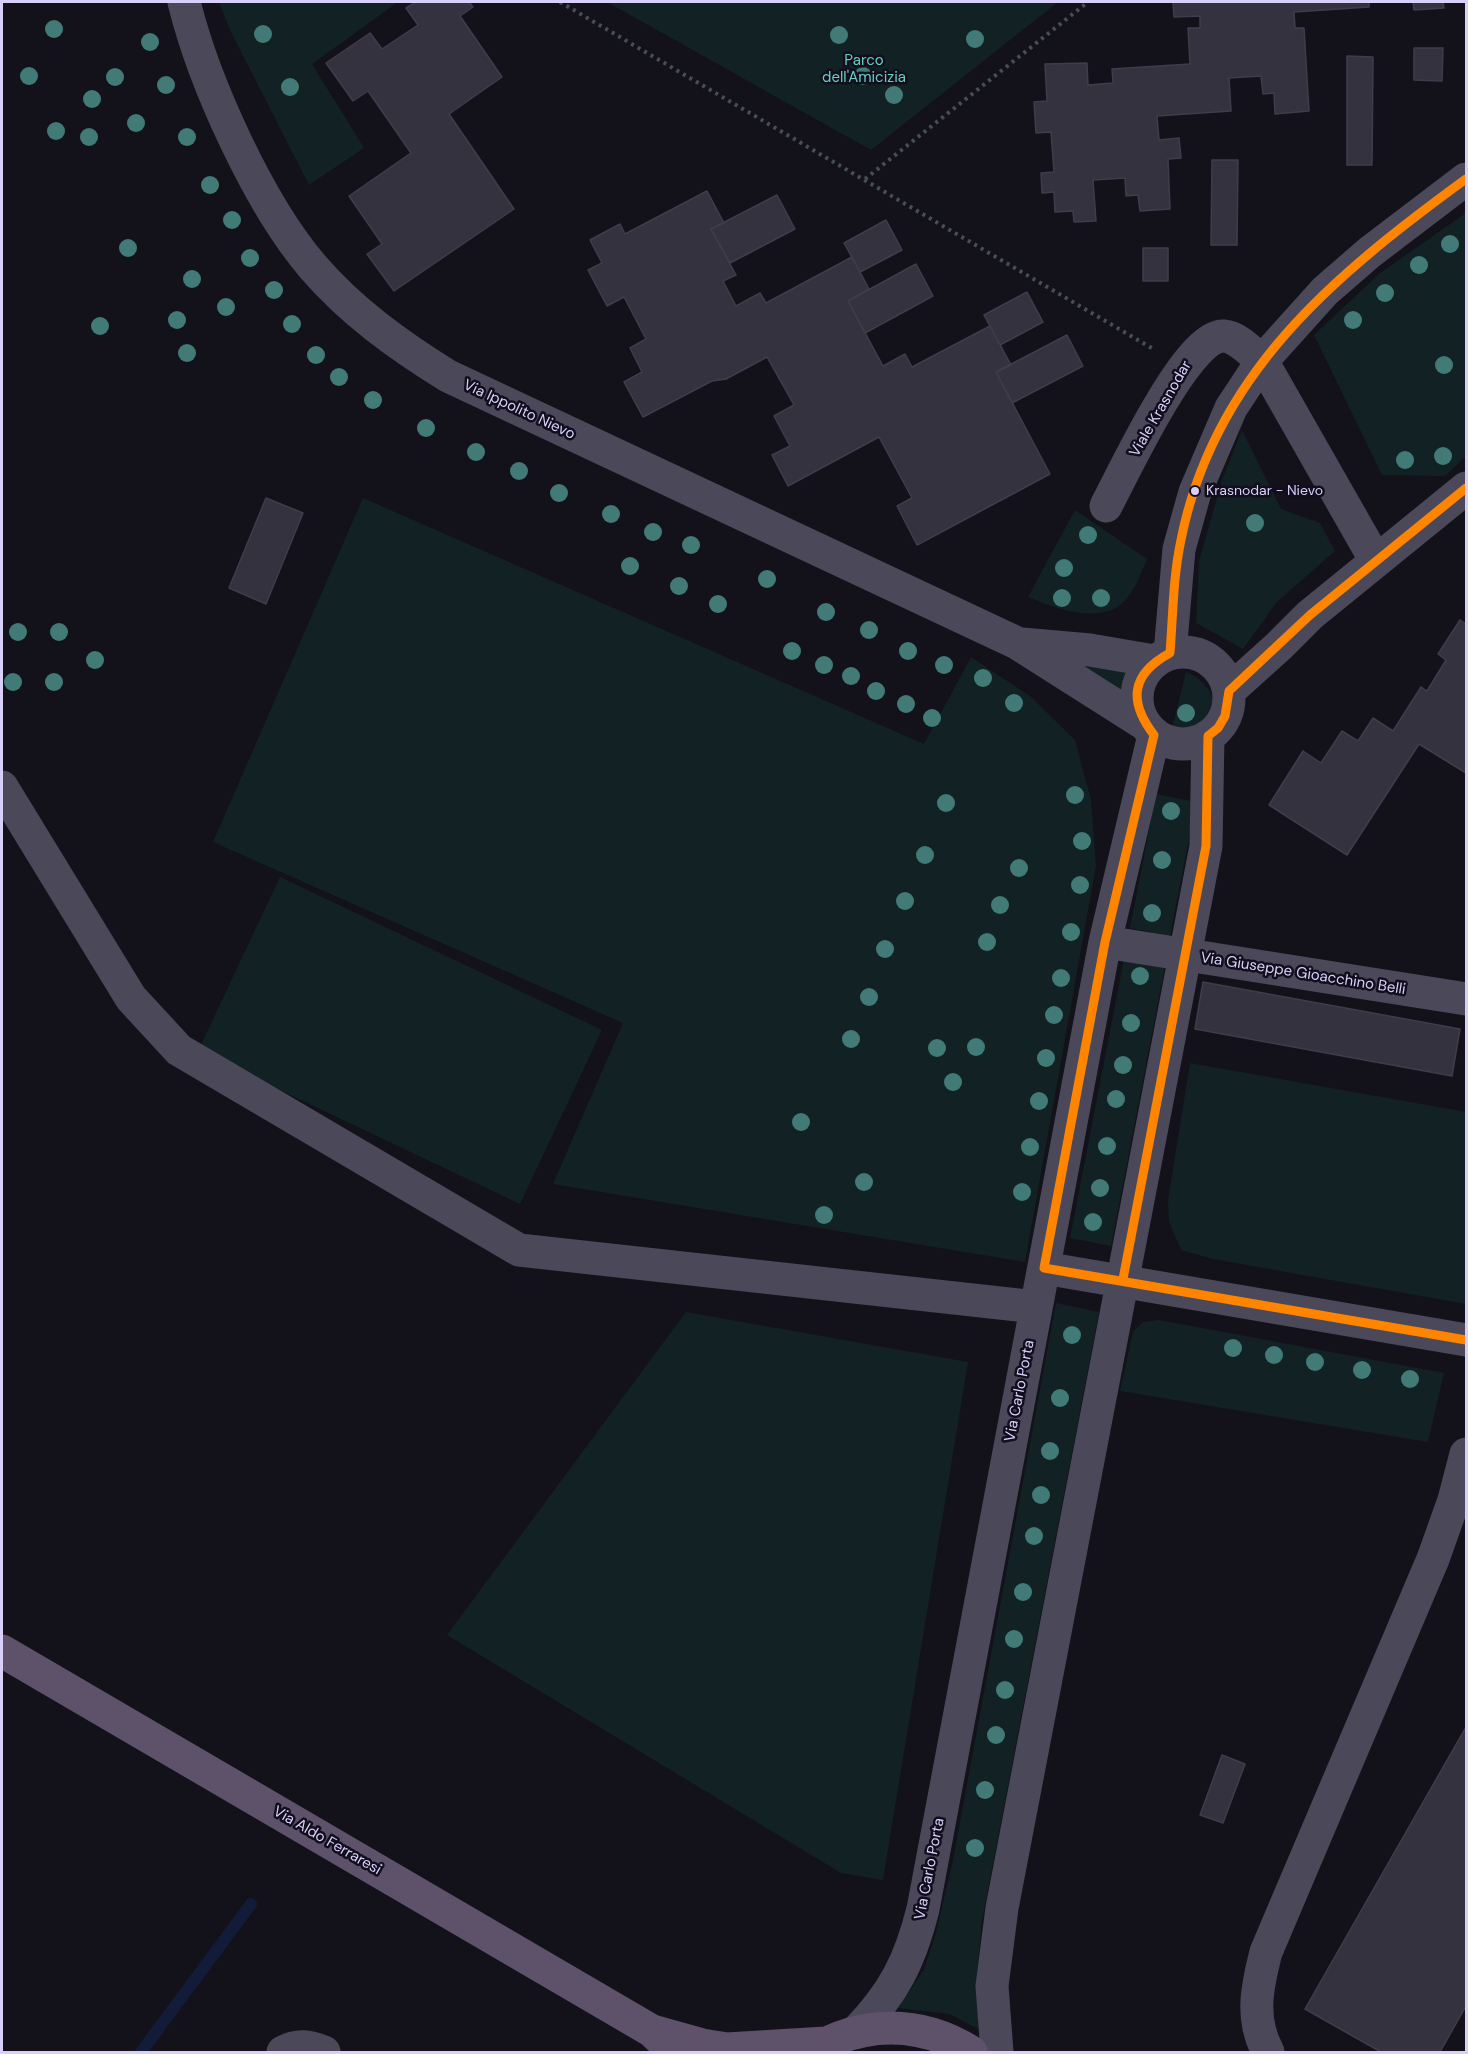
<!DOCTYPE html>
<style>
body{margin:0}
#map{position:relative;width:1468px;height:2054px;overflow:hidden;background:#13121a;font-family:"DM Sans",sans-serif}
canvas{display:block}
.frame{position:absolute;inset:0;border:3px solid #d9d0f9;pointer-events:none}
</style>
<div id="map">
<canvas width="1468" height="2054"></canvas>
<div class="frame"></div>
</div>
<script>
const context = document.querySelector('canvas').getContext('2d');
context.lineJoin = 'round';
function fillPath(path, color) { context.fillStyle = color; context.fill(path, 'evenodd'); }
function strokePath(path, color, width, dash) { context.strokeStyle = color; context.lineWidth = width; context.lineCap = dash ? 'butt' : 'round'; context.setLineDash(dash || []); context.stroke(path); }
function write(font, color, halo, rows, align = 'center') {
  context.font = font + ' "DM Sans",sans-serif'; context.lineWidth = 5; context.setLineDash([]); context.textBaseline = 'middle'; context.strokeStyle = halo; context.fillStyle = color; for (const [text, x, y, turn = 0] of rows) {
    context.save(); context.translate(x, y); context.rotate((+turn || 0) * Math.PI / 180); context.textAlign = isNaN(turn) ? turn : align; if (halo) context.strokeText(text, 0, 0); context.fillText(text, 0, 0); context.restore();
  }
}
fillPath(new Path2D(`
 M 219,2 L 398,2 L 312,64 L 364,148 L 309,185 L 231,32 Z
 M 607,2 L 1058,2 L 871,150 Z
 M 1466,213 L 1466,456 L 1445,476 L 1382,475 L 1314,335 L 1380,273 Z
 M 1242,430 L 1281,509 L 1320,523 L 1335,551 L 1277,602 L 1243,649 L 1196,623 L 1199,561 L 1222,480 Z
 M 363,498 L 924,744 L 971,657 L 1030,696 L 1075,740 L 1091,800 L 1096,866 L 1025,1262 L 553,1184 L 623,1023 L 213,842 Z
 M 1075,510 L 1147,559 C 1140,576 1131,601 1114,609 C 1088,621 1052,607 1028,597 Z
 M 1044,657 L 1137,662 L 1125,707 Z
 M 1186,672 C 1210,681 1227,710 1204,731 C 1196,739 1179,741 1168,744 Z
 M 1156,794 L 1196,802 L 1170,936 L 1130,928 Z
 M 280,877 L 602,1030 L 520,1204 L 198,1051 Z
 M 1124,959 L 1165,966 L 1111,1246 L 1070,1238 Z
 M 1190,1063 L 1466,1112 L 1466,1304 L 1213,1259 L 1181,1250 L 1169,1222 L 1168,1200 Z
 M 1056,1303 L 1099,1312 L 982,1920 L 976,1982 L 980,2030 L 950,2014 L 898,2008 L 924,1970 L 936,1933 L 953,1860 Z
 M 686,1312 L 968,1362 L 883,1880 L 841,1873 L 447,1635 Z
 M 1159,1320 L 1444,1373 L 1428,1442 L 1120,1391 L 1133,1332 L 1143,1322 Z`), '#122224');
strokePath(new Path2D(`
 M 141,2052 L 251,1904`), '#121c39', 12);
const building = new Path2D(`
 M 416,2 L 469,2 L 473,7 L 460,16 L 502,77 L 449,114 L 514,209 L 394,291 L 367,254 L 382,244 L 349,196 L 411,153 L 368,91 L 353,101 L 326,63 L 370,33 L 382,49 L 418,25 L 406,8 Z
 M 1173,2 L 1369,2 L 1369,7 L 1294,12 L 1295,28 L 1304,28 L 1309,111 L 1275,114 L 1274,93 L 1263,94 L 1261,76 L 1229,78 L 1231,111 L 1157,116 L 1159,140 L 1179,138 L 1181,158 L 1168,159 L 1170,209 L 1140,211 L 1138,195 L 1126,196 L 1125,178 L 1093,180 L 1096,221 L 1074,222 L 1073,211 L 1055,212 L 1054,192 L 1042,193 L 1041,173 L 1054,172 L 1051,132 L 1036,133 L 1034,102 L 1047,101 L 1045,64 L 1087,63 L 1088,85 L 1113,83 L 1112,69 L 1190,64 L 1188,28 L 1200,28 L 1200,16 L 1174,17 Z
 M 1413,2 L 1443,2 L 1444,8 L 1414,10 Z
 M 1414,48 L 1443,48 L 1442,81 L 1414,80 Z
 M 1347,56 L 1373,57 L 1372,165 L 1347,165 Z
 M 1212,160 L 1238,160 L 1237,245 L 1211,245 Z
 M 707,191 L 724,223 L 711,229 L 736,275 L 723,281 L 736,306 L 760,293 L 766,303 L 852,257 L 869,289 L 848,301 L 883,366 L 905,354 L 912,367 L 990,326 L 1011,365 L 996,372 L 1050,474 L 917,545 L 897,506 L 912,498 L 879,437 L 788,486 L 772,455 L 790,446 L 774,416 L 794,405 L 767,357 L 726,379 L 712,381 L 643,417 L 624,382 L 642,372 L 630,348 L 646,339 L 624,297 L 607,306 L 588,270 L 602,263 L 590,240 L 620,224 L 625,234 Z
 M 777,195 L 795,229 L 730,263 L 711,229 Z
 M 886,220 L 902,250 L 860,272 L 844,243 Z
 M 1143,248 L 1168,248 L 1168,281 L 1143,281 Z
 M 916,264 L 933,296 L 865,333 L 848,301 Z
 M 1027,292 L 1043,322 L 1000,345 L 984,315 Z
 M 1067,335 L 1083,366 L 1012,403 L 996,372 Z
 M 266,498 L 303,513 L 266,604 L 229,588 Z
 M 1460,620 L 1466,624 L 1466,773 L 1419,744 L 1347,855 L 1269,805 L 1303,751 L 1321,763 L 1342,731 L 1358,741 L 1373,718 L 1393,731 L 1421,687 L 1427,691 L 1446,660 L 1438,654 Z
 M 1203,982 L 1460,1029 L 1452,1076 L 1195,1029 Z
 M 1466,1727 L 1466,2006 L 1440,2052 L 1381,2052 L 1305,2009 Z
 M 1222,1755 L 1245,1764 L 1223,1823 L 1200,1815 Z`);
fillPath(building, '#34323e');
strokePath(building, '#413c4c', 1.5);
strokePath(new Path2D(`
 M 560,2 L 1155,350
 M 865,179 L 1088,2`), '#454e59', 4, [3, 4.5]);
strokePath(new Path2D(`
 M 184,2 C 204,83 259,204 313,267 C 352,312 398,345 448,376 L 1017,643 L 1143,723
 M 1106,506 C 1123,474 1188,333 1224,336 C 1238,337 1252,353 1262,361 L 1376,561
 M 1022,644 L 1090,650 L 1154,661
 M1137 698a46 46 0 1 1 92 0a46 46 0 1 1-92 0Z
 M 1170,653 L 1179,549 L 1195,492 L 1231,408 L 1262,361 L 1325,291 L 1370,252 L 1466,179
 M 1229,691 L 1279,646 L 1310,615 L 1466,488
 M 2,787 L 131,998 L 179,1050 L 519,1250 L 1036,1307
 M 1105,942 L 1466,999
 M 1044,1268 L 1466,1340
 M 856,2032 C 894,1993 910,1961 923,1909 L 1105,942 L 1154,735
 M 283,2052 C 298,2044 309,2046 324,2052
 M 997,2052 L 992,1986 L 1002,1908 L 1206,846 L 1208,736
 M 1268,2052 C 1250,2019 1257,1987 1266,1952 L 1433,1559 L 1454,1500 L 1466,1454`), '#4a4859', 33);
strokePath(new Path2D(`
 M 2,1651 L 652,2031 L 674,2052
 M 652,2031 L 702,2045 L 727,2049 L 826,2043
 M 811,2052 C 862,2020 920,2020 971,2052`), '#5e526a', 33);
strokePath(new Path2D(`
 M 1466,179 C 1336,274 1214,373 1181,540 C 1173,577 1173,615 1170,653 C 1131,674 1128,701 1154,735 L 1105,942 L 1044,1268 L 1466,1340
 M 1123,1279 L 1206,846 L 1208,736 L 1218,728 L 1225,716 L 1229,691 L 1310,615 L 1466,488`), '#ff8400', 9);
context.fillStyle = '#417a76';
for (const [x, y] of [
 [54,29],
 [263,34],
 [839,35],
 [975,39],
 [150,42],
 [29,76],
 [863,76],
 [115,77],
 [166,85],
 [290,87],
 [894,95],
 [92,99],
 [136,123],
 [56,131],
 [89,137],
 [187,137],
 [210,185],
 [232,220],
 [1450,244],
 [128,248],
 [250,258],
 [1419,265],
 [192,279],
 [274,290],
 [1385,293],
 [226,307],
 [177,320],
 [1353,320],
 [292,324],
 [100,326],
 [187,353],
 [316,355],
 [1444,365],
 [339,377],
 [373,400],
 [426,428],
 [476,452],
 [1443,456],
 [1405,460],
 [519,471],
 [559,493],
 [611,514],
 [1255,523],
 [653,532],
 [1088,535],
 [691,545],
 [630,566],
 [1064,568],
 [767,579],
 [679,586],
 [1062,598],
 [1101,598],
 [718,604],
 [826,612],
 [869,630],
 [18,632],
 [59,632],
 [792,651],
 [908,651],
 [95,660],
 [824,665],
 [944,665],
 [851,676],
 [983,678],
 [13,682],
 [54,682],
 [876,691],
 [1014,703],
 [906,704],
 [1186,713],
 [932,718],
 [1075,795],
 [946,803],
 [1171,811],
 [1082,841],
 [925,855],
 [1162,860],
 [1019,868],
 [1080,885],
 [905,901],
 [1000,905],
 [1152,913],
 [1071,932],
 [987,942],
 [885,949],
 [1140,976],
 [1061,978],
 [869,997],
 [1054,1015],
 [1131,1023],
 [851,1039],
 [976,1047],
 [937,1048],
 [1046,1058],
 [1123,1065],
 [953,1082],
 [1116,1099],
 [1039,1101],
 [801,1122],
 [1107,1146],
 [1030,1147],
 [864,1182],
 [1100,1188],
 [1022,1192],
 [824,1215],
 [1093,1222],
 [1072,1335],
 [1233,1348],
 [1274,1355],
 [1315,1362],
 [1362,1370],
 [1410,1379],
 [1060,1398],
 [1050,1451],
 [1041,1495],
 [1034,1536],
 [1023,1592],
 [1014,1639],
 [1005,1690],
 [996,1735],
 [985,1790],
 [975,1848]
]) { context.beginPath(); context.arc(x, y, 9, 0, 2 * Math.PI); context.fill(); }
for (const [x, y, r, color] of [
 [1195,491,5,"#d9d0f9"]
]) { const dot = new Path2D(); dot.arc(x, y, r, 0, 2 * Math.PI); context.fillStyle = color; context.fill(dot); strokePath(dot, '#120e1d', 2); }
write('14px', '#d9d0f9', '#120e1d', [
 ["Krasnodar - Nievo",1206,491]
], 'left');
write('15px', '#66cfc1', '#120e1d', [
 ["Parco",864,61],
 ["dell'Amicizia",864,78]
]);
write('15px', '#d9d0f9', '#120e1d', [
 ["Viale Krasnodar",1161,409,-60],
 ["Via Ippolito Nievo",519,410,25],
 ["Via Giuseppe Gioacchino Belli",1303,974,9],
 ["Via Carlo Porta",1020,1391,-79],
 ["Via Aldo Ferraresi",327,1841,30],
 ["Via Carlo Porta",930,1869,-79]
]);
</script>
